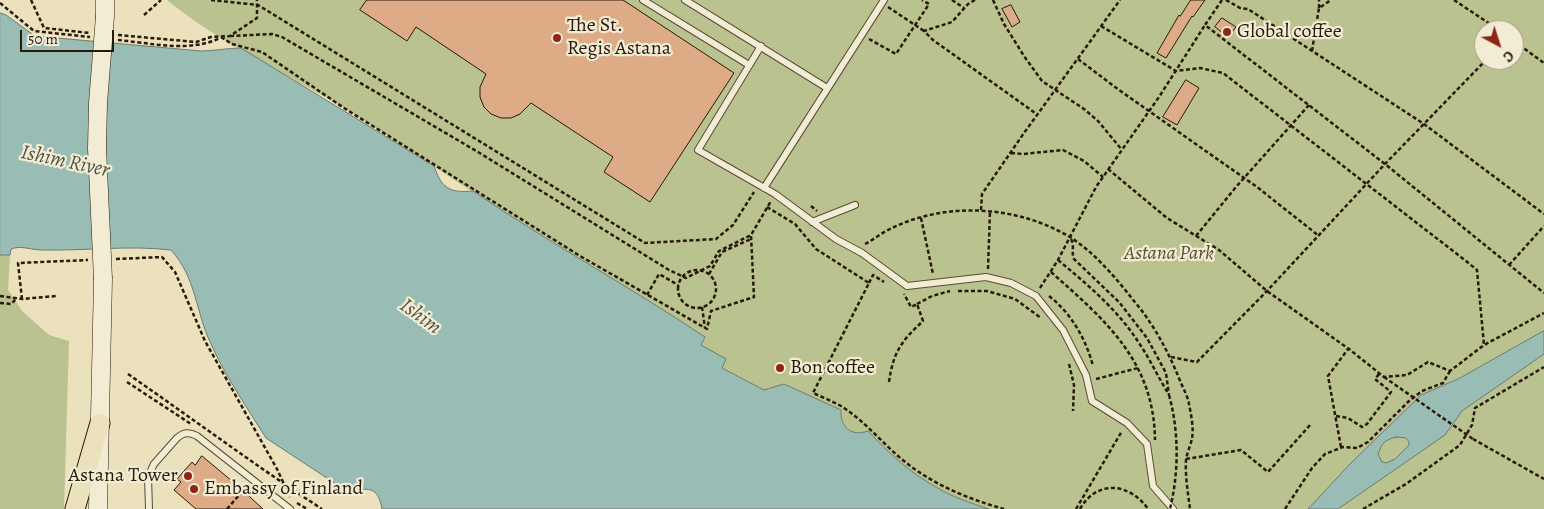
<!DOCTYPE html>
<meta charset="utf-8">
<style>
body{margin:0}
#map{position:relative;width:1544px;height:509px;overflow:hidden;background:#ece1bd;font-family:Alegreya,serif}
canvas{display:block}
.north{position:absolute;left:1474px;top:20px;width:50px;height:50px;box-sizing:border-box;background:#f3ecd4;border:1px solid #a29882;border-radius:50%;rotate:140deg;font-size:14px;font-weight:700;line-height:20px;text-align:center;color:#291908}
.north::after{content:'';display:block;margin:auto;width:18px;height:22px;background:#8f2418;clip-path:polygon(50% 0,100% 100%,50% 72%,0 100%)}
.scale{position:absolute;left:20px;top:30px;width:94px;height:22px;box-sizing:border-box;border:2px solid #291908;border-top:0;padding-left:6px;font-size:15px;line-height:18px;white-space:nowrap;color:#291908;-webkit-text-stroke:4px #f3ecd4;paint-order:stroke}
</style>
<div id="map">
<canvas width="1544" height="509"></canvas>
<div class="north">С</div>
<div class="scale">50 m</div>
</div>
<script>
const context = document.querySelector('canvas').getContext('2d');
context.lineJoin = 'round';
function fillPath(path, color) { context.fillStyle = color; context.fill(path, 'evenodd'); }
function strokePath(path, color, width, dash) { context.strokeStyle = color; context.lineWidth = width; context.lineCap = dash ? 'butt' : 'round'; context.setLineDash(dash || []); context.stroke(path); }
function write(font, color, halo, rows, align = 'center') {
  context.font = font + ' Alegreya,serif'; context.lineWidth = 4.5; context.setLineDash([]); context.textBaseline = 'middle'; context.strokeStyle = halo; context.fillStyle = color; for (const [text, x, y, turn = 0] of rows) {
    context.save(); context.translate(x, y); context.rotate((+turn || 0) * Math.PI / 180); context.textAlign = isNaN(turn) ? turn : align; if (halo) context.strokeText(text, 0, 0); context.fillText(text, 0, 0); context.restore();
  }
}
fillPath(new Path2D(`
 M 167,0 L 1544,0 L 1544,509 L 989,509 C 971,503 952,497 936,487 C 910,473 888,452 868,431 C 851,437 841,428 841,410 L 784,384 L 764,390 L 722,368 L 701,345 L 704,337 C 641,294 574,256 509,215 C 453,180 400,143 344,108 C 286,73 219,43 167,0 ZM 1484,30 L 1514,30 L 1514,60 L 1484,60 Z
 M 0,255 L 10,255 L 8,290 L 22,311 L 49,335 L 69,341 L 64,509 L 0,509 Z`), '#bac28f');
const water = new Path2D(`
 M 0,13 L 6,15 L 35,36 L 201,51 C 214,51 227,48 241,48 L 434,166 C 442,189 450,193 473,191 C 549,243 629,286 705,337 L 701,345 L 726,359 L 722,368 L 764,390 L 784,384 L 841,410 C 840,427 851,437 868,431 C 888,452 910,473 936,487 C 952,497 971,503 989,509 L 382,509 C 378,485 367,488 348,492 L 266,438 L 259,427 C 242,400 224,373 211,344 C 195,311 197,279 171,250 C 128,245 85,251 42,250 C 31,250 21,245 11,249 L 10,255 L 0,255 Z
 M 1544,331 L 1544,354 L 1462,411 L 1445,435 L 1338,509 L 1308,509 L 1350,464 L 1421,395 L 1458,379 ZM 1396,437 L 1406,438 L 1409,442 L 1409,445 L 1395,459 L 1386,463 L 1382,462 L 1378,454 C 1383,442 1383,441 1396,437 Z`);
fillPath(water, '#99bdb5');
strokePath(water, '#6c7b70', 1);
const building = new Path2D(`
 M 367,0 L 623,0 L 734,73 L 650,202 L 604,172 L 613,157 L 531,103 L 520,114 L 511,118 L 501,118 L 491,114 L 484,107 L 480,97 L 480,87 L 486,74 L 416,27 L 407,41 L 360,10 Z
 M 1191,0 L 1205,0 L 1193,17 L 1192,16 L 1166,58 L 1157,53 L 1179,15 L 1180,16 Z
 M 1011,5 L 1020,22 L 1012,27 L 1002,9 Z
 M 1222,18 L 1236,27 L 1228,37 L 1215,27 Z
 M 1186,80 L 1199,88 L 1177,125 L 1163,117 Z
 M 202,456 L 238,486 L 263,509 L 196,509 L 174,490 L 181,482 L 177,479 L 192,462 L 195,465 Z`);
fillPath(building, '#ddab86');
strokePath(building, '#291908', 1);
const service = new Path2D(`
 M 643,0 L 749,65
 M 685,0 L 827,88
 M 761,46 L 698,150 L 775,194 L 836,239 L 862,253 L 907,286 L 986,277 L 1011,283 L 1036,296 L 1063,330 L 1086,375 L 1092,401 L 1127,423 L 1147,444 L 1153,486 L 1173,509
 M 764,188 L 884,0
 M 812,222 L 855,205
 M 149,509 L 148,477 L 154,464 L 177,438 C 184,432 189,432 197,436 L 290,509`);
const secondary = new Path2D(`
 M 105,16 L 105,0
 M 98,509 L 103,279`);
const primary = new Path2D(`
 M 75,509 L 100,423`);
strokePath(service, '#5a4b35', 8);
strokePath(secondary, '#291908', 19);
strokePath(primary, '#291908', 21);
strokePath(new Path2D(`
 M 31,0 L 44,28 L 90,33
 M 211,0 L 258,5 L 645,243 L 716,239 L 733,225 L 754,192
 M 952,0 L 964,8
 M 975,0 L 968,4 L 952,22 L 924,31 L 933,40 L 1038,115
 M 993,0 L 1004,24 L 1024,56 L 1042,81 L 1084,109 L 1098,121 L 1122,150
 M 1222,0 L 1205,25 L 1385,164 L 1544,293
 M 1226,0 L 1240,8 L 1248,9 L 1424,124 L 1544,214
 M 1454,0 L 1499,30
 M 0,3 L 34,31 L 90,37
 M 888,7 L 924,31
 M 1319,8 L 1319,0
 M 144,15 L 161,0
 M 1101,26 L 1176,71 L 1200,68 L 1223,73 L 1466,261 L 1477,270 L 1484,345
 M 118,35 L 196,42 L 211,37 L 230,36 L 257,18 L 257,0
 M 230,36 L 272,34 L 282,37 L 478,152 L 669,270 L 686,278 L 710,266 L 719,251 L 751,235
 M 221,37 L 232,44 L 262,52 L 344,108 L 580,256 L 707,329 L 711,311 L 754,297 L 751,235 L 771,201
 M 869,39 L 896,54 L 929,4 L 922,0
 M 118,40 C 151,43 189,53 220,38
 M 1514,41 L 1544,63
 M 1312,51 L 1319,8 L 1331,0
 M 1078,59 L 1119,90 L 1257,187 L 1319,236
 M 1011,153 L 1023,154 L 1063,150 L 1084,161 L 1103,177
 M 1108,169 L 1167,218 L 1219,250 L 1267,291 L 1349,349 L 1384,377 L 1407,375 L 1428,362 L 1450,371 L 1484,345 L 1544,313
 M 811,206 L 817,211
 M 767,207 L 795,224 L 816,249 L 869,283 L 813,393 C 822,397 832,401 841,406 C 863,420 879,439 898,456 C 929,483 965,498 1004,509
 M 981,210 L 982,194 L 1024,133 L 1120,0
 M 921,218 L 933,274
 M 1196,236 L 1236,187 L 1309,105
 M 1071,239 C 1075,246 1071,252 1074,259 L 1119,302 L 1147,338 L 1166,373 L 1169,395
 M 865,244 C 873,240 880,234 888,230 C 944,201 1016,205 1070,237 C 1095,253 1116,278 1134,301 C 1155,326 1169,353 1181,383 C 1184,390 1188,397 1189,404 C 1191,414 1194,429 1192,438 C 1191,445 1187,452 1186,460 C 1185,476 1188,493 1190,509
 M 116,259 L 162,257 L 175,272 L 205,341 L 277,469 L 290,497
 M 1058,260 C 1088,285 1118,310 1139,343 C 1150,359 1158,377 1168,393
 M 1509,265 L 1544,226
 M 988,269 L 990,211
 M678 289a19 19 0 1 1 38 0a19 19 0 1 1-38 0Z
 M 1051,272 C 1105,320 1154,361 1155,440
 M 709,274 L 722,252 L 751,239
 M 869,283 L 873,275 L 884,282
 M 1040,288 L 1058,260 L 1096,187 L 1159,97 L 1205,25
 M 958,291 L 987,291 L 1015,299 L 1041,318
 M 647,295 L 659,274 L 678,285
 M 0,296 L 22,299 L 56,296
 M 1049,296 C 1071,313 1086,339 1093,366
 M 22,299 L 18,263 L 88,260
 M 0,303 L 11,304 L 17,298
 M 917,304 L 932,296 L 950,291
 M 702,307 L 705,328
 M 1171,357 L 1197,362 L 1267,291 L 1385,164 L 1486,60
 M 1069,364 L 1074,385 L 1073,411
 M 128,374 C 193,419 256,466 322,509
 M 1096,379 L 1138,368
 M 127,382 L 191,424
 M 889,382 C 893,353 901,341 923,321 L 917,304 L 911,307 L 904,294
 M 1336,416 L 1348,418 L 1362,427 L 1367,424 L 1391,392 L 1375,379 L 1379,374
 M 1473,439 L 1544,479
 M 1341,447 L 1328,376 L 1348,349
 M 1186,459 L 1241,450 L 1268,472 L 1311,424
 M 297,503 L 307,509
 M 227,509 L 246,487 L 248,488
 M 1076,509 L 1122,431
 M 1080,509 C 1097,479 1130,483 1148,509
 M 1285,509 L 1312,468 L 1325,454 L 1343,447 L 1357,448 L 1368,442 L 1409,401 L 1422,391 L 1443,383 L 1450,371
 M 1363,509 L 1406,484 L 1460,445 L 1472,425 L 1475,408 L 1544,367`), '#291908', 2.5, [4, 2.5]);
strokePath(service, '#f3ecd4', 6);
strokePath(secondary, '#f3ecd4', 18);
strokePath(primary, '#ece1bd', 19);
const secondaryBridge = new Path2D(`
 M 103,279 L 97,148 L 98,103 L 105,16`);
strokePath(secondaryBridge, '#291908', 19, []);
strokePath(new Path2D(`
 M 1384,377 L 1473,439
 M 1169,395 C 1179,431 1179,472 1170,509`), '#291908', 2.5, [4, 2.5]);
strokePath(secondaryBridge, '#f3ecd4', 18);
for (const [x, y, r, color] of [
 [1227,32,5,"#8f2418"],
 [557,38,5,"#8f2418"],
 [780,368,5,"#8f2418"],
 [188,476,5,"#8f2418"],
 [194,489,5,"#8f2418"]
]) { const dot = new Path2D(); dot.arc(x, y, r, 0, 2 * Math.PI); context.fillStyle = color; context.fill(dot); strokePath(dot, '#f3ecd4', 2); }
write('20px', '#291908', '#f3ecd4', [
 ["The St.",567,26],
 ["Regis Astana",567,49],
 ["Global coffee",1237,32],
 ["Bon coffee",790,368],
 ["Astana Tower",178,476,"right"],
 ["Embassy of Finland",204,489]
], 'left');
write('italic 20px', '#544c30', '#f3ecd4', [
 ["Astana Park",1169,254]
]);
write('italic 21px', '#505245', '#f3ecd4', [
 ["Ishim River",65,162,12],
 ["Ishim",420,317,36]
]);
</script>
